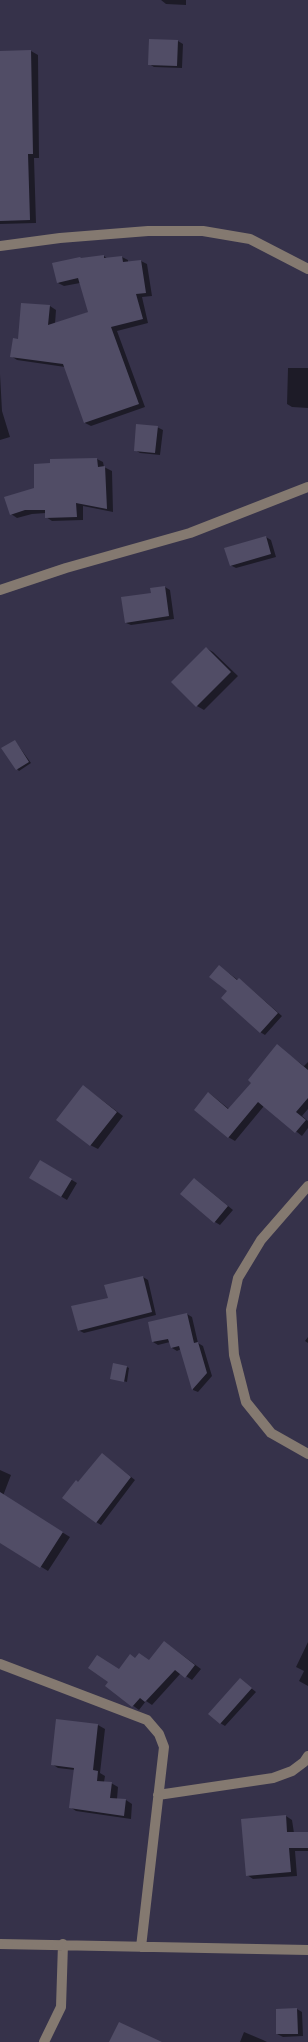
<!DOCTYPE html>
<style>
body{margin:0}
canvas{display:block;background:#36324a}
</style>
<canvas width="308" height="2042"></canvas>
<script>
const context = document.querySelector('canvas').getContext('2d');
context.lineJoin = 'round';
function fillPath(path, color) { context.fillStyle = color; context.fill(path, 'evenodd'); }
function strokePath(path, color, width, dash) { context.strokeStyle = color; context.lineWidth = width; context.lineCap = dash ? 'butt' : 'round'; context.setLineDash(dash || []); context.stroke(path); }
fillPath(new Path2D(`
 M 161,0 L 186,0 L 186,5 L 166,4 Z
 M 150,40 L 178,41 L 183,44 L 182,68 L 154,67 L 149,64 Z
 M 31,51 L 38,55 L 39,158 L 34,158 L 36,223 L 0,224 L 0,52 Z
 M 104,256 L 108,259 L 122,257 L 128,260 L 128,262 L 141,261 L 147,264 L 152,296 L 142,297 L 148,323 L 117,331 L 145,407 L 91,426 L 85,423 L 65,367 L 17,360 L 11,356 L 19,340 L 50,306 L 56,310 L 55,324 L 89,312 L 80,283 L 64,286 L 58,283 Z
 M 288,368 L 308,368 L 308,408 L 292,407 L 287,404 Z
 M 0,374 L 2,411 L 10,437 L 0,440 Z
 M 157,427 L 163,430 L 160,455 L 140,453 L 135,450 Z
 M 97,459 L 103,462 L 104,467 L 112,471 L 113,512 L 83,506 L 83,520 L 52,521 L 46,517 L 46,513 L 32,514 L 17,518 L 11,514 L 35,489 Z
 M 266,537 L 271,540 L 276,557 L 236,568 L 230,565 Z
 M 165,587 L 170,590 L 174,619 L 131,625 L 126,623 L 152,594 Z
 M 206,648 L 213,652 L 238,676 L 204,710 L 197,706 Z
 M 15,741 L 31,763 L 19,771 L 17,769 Z
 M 219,966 L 238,980 L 243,982 L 282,1016 L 265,1035 L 260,1032 L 228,991 Z
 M 277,1046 L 304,1066 L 308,1062 L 308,1109 L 302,1116 L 308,1121 L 308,1128 L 302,1136 L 264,1106 L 235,1141 L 228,1137 L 209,1093 L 229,1109 L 252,1083 Z
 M 90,1091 L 123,1116 L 98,1149 L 90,1145 Z
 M 40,1161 L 77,1183 L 67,1200 L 30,1178 Z
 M 195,1179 L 233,1210 L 220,1225 L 215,1222 Z
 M 143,1277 L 148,1280 L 156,1315 L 84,1333 L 78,1330 L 109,1298 Z
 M 187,1314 L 192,1317 L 198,1343 L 203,1346 L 212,1376 L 198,1392 L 193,1390 L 181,1349 L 177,1351 L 172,1348 L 170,1342 L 158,1345 L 153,1342 Z
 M 308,1337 L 308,1343 L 305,1341 Z
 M 127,1367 L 129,1368 L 127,1382 L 111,1378 Z
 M 102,1454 L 135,1480 L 101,1525 L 96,1522 L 79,1483 Z
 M 0,1470 L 11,1475 L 1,1501 L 0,1501 Z
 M 26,1510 L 70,1537 L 48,1571 L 0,1542 L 0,1536 Z
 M 308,1642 L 308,1686 L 299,1681 L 304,1671 L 296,1667 Z
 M 170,1646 L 201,1669 L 192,1680 L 181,1673 L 152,1705 L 146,1701 L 139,1710 L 106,1686 L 119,1670 L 136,1659 L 149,1661 Z
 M 240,1679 L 256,1692 L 225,1726 L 220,1723 Z
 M 98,1725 L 105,1729 L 100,1773 L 105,1776 L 104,1782 L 111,1783 L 118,1787 L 117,1799 L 126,1800 L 132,1804 L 131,1819 L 76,1811 L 70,1807 L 75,1770 L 58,1768 L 52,1764 Z
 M 286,1816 L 292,1820 L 294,1833 L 308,1833 L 308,1851 L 295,1851 L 297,1876 L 253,1879 L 247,1875 Z
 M 297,2009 L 302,2012 L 303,2036 L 283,2037 L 277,2034 L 277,2010 Z
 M 244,2032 L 263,2040 L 267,2042 L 240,2042 Z`), '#0007');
fillPath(new Path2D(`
 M 149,39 L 178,40 L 177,66 L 148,65 Z
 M 31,50 L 33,154 L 28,154 L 30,220 L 0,221 L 0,51 Z
 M 104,255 L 104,258 L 122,256 L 123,262 L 141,260 L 146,293 L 136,294 L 143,319 L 111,327 L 139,404 L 84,423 L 63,364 L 10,357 L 13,338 L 18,339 L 21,303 L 50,305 L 48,325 L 88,312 L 78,278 L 57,283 L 52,263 L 80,257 L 81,258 Z
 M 136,424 L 158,426 L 155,453 L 134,451 Z
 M 97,458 L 98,467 L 105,466 L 107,509 L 76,503 L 77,517 L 45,518 L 45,510 L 25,510 L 10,515 L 4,497 L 34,488 L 34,464 L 50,463 L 50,459 Z
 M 266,536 L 271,554 L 230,566 L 224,548 Z
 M 165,586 L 169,616 L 125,623 L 121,597 L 151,593 L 150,588 Z
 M 206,647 L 231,672 L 196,707 L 171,682 Z
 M 15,740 L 29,762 L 16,770 L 1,748 Z
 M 219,965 L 237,980 L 239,978 L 278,1013 L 260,1033 L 221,998 L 227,991 L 209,977 Z
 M 277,1044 L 308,1070 L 308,1098 L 296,1112 L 306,1120 L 295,1133 L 258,1102 L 228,1138 L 194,1110 L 208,1092 L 228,1109 L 251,1083 L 248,1080 Z
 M 83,1085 L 117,1112 L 90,1146 L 56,1120 Z
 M 40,1160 L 72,1179 L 61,1197 L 29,1178 Z
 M 194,1178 L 228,1206 L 214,1223 L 180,1194 Z
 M 143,1276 L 152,1312 L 78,1331 L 71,1306 L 108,1298 L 104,1285 Z
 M 187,1313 L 194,1343 L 198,1342 L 207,1373 L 192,1390 L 179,1346 L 171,1348 L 168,1339 L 152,1342 L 148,1322 Z
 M 113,1363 L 127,1366 L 124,1382 L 110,1379 Z
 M 102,1453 L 131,1477 L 96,1523 L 62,1498 L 76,1480 L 78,1482 Z
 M 0,1492 L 63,1532 L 40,1568 L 0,1543 Z
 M 164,1641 L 195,1665 L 185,1678 L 175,1670 L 145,1702 L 140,1698 L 132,1707 L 105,1686 L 108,1682 L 88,1668 L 97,1655 L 119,1669 L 130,1654 L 135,1658 L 139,1653 L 149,1660 Z
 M 240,1678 L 252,1688 L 220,1724 L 208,1714 Z
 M 56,1719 L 98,1724 L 93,1770 L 98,1771 L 97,1781 L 112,1782 L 110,1798 L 126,1799 L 124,1816 L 69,1808 L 74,1768 L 51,1765 Z
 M 286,1815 L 287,1832 L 308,1832 L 308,1848 L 289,1848 L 291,1872 L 246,1876 L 241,1819 Z
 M 297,2008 L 298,2034 L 276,2034 L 276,2009 Z
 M 119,2022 L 162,2042 L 109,2042 Z`), '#514d66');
strokePath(new Path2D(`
 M 0,246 L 60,238 L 148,231 L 203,231 L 250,239 L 308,269
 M 0,590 L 66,568 L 190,533 L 308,487
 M 308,1186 L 261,1240 L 238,1278 L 231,1310 L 234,1355 L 246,1402 L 271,1433 L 308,1454
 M 0,1664 L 147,1720 L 159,1734 L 164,1747 L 141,1947
 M 158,1795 L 273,1778 L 292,1771 L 304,1762 L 308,1756
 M 0,1944 L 308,1950
 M 44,2042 L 61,2007 L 63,1944`), '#847970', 10);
</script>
